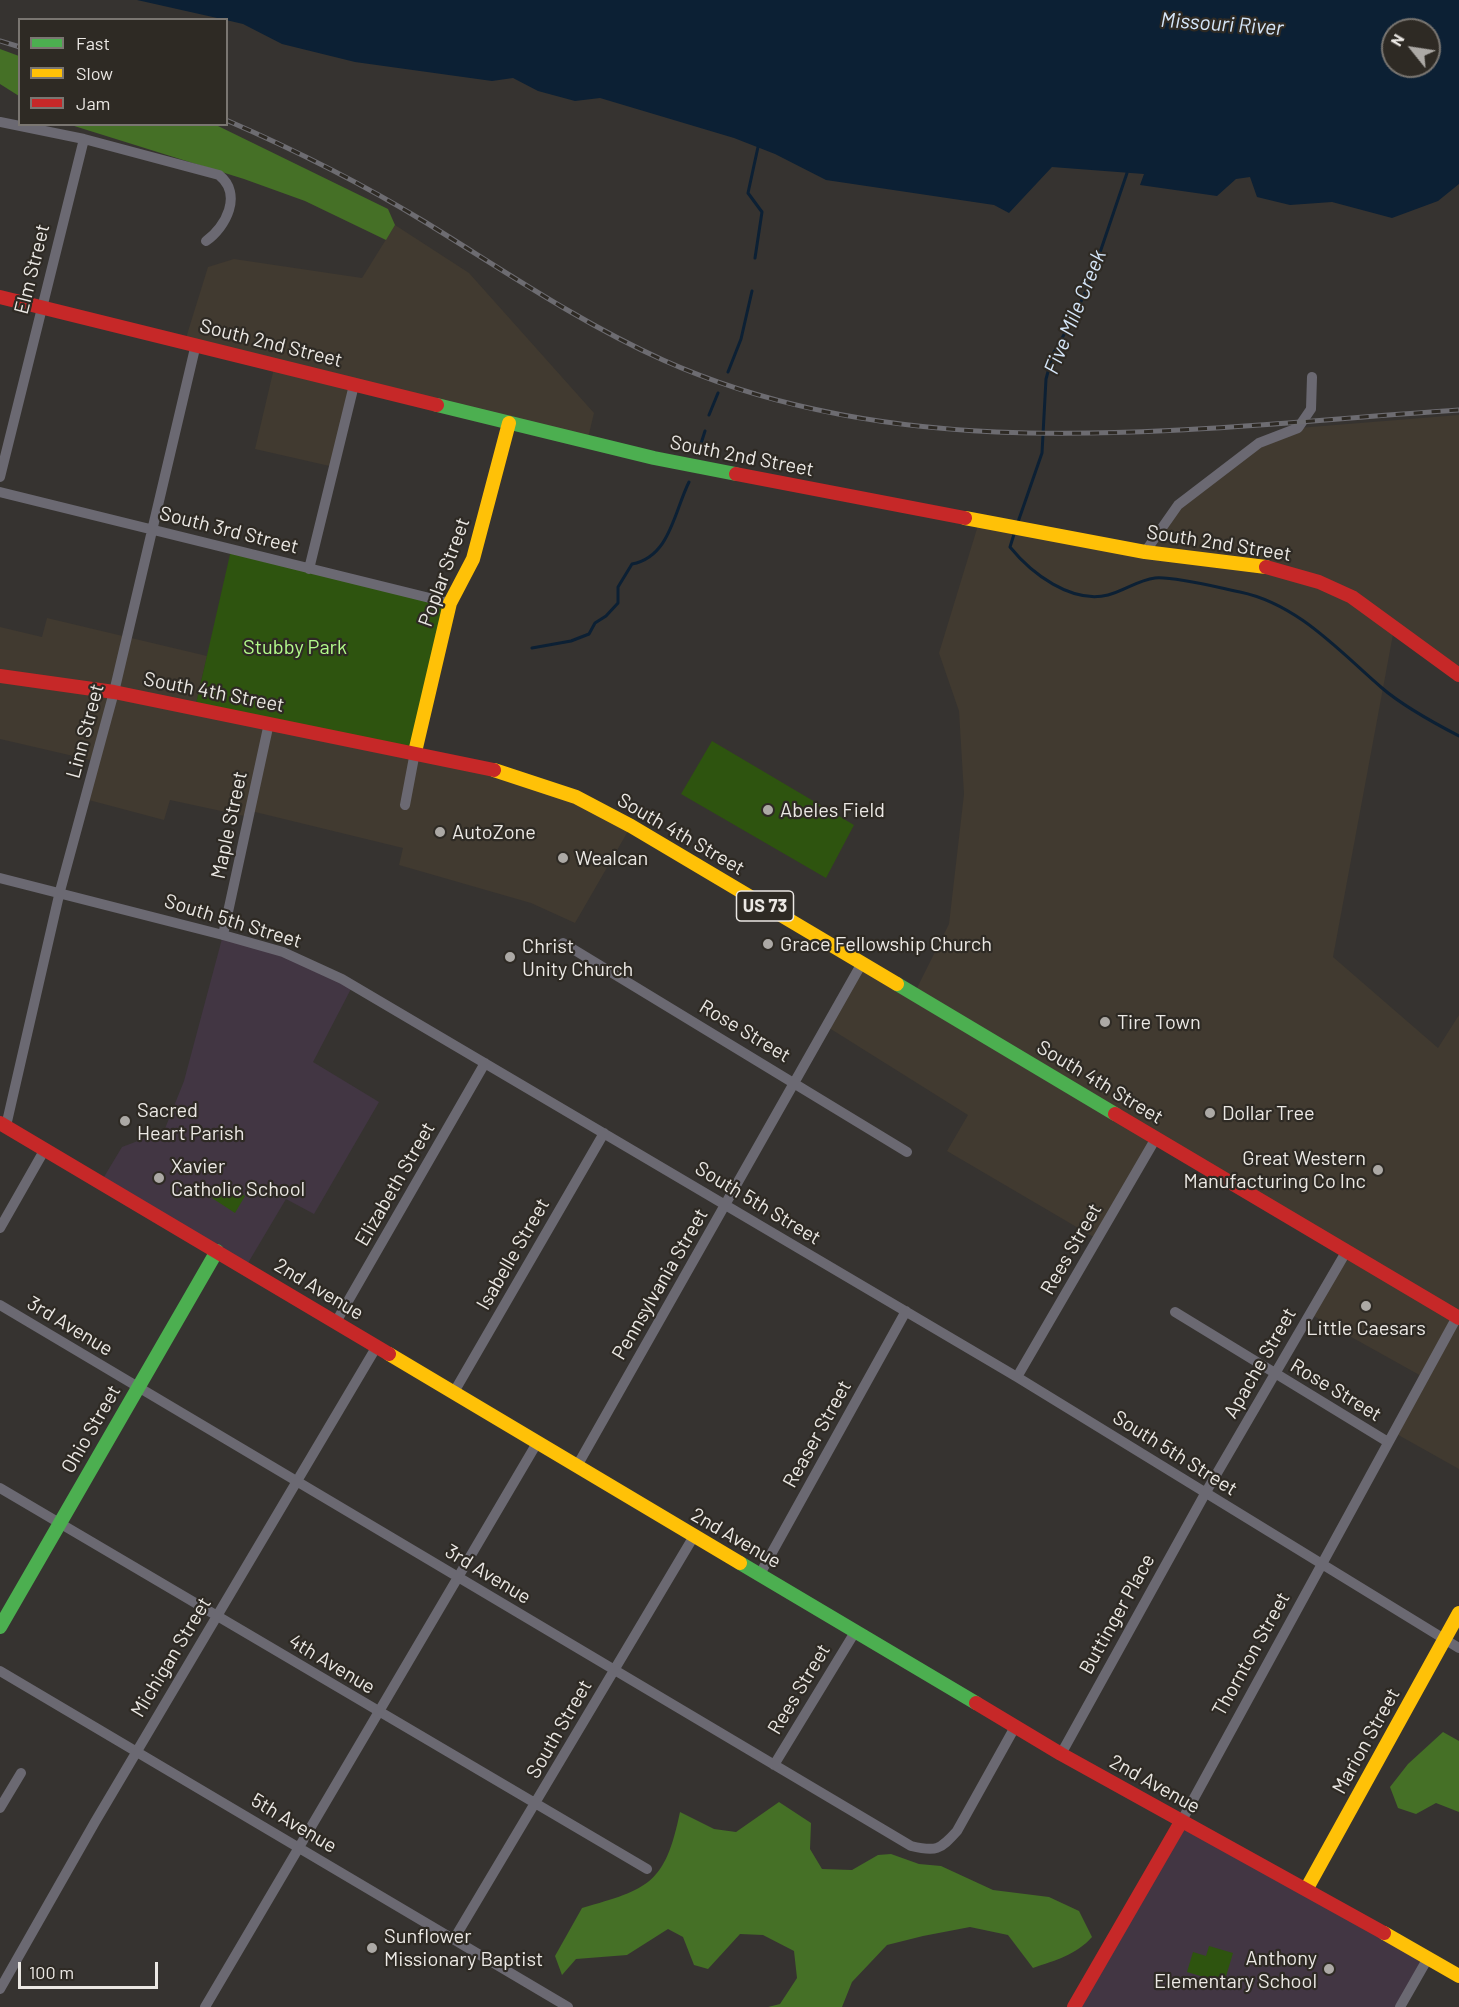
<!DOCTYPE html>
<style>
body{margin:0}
#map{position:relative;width:1459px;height:2007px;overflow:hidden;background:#363330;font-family:Barlow,sans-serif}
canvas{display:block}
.legend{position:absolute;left:18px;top:18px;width:210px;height:108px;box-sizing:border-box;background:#2e2a24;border:2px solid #7a7671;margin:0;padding:8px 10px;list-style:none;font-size:18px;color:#ebe8e4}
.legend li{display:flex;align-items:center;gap:12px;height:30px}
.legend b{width:30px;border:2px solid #7a7671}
.north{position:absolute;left:1381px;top:18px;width:60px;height:60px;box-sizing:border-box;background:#2e2a24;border:2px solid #7a7671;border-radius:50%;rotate:300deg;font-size:16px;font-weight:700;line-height:24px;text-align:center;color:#ebe8e4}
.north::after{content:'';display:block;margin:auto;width:21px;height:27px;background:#aca9a5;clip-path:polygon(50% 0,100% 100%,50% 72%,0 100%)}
.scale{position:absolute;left:18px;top:1962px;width:140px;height:27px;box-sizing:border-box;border:3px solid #ebe8e4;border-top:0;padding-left:8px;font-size:18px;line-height:21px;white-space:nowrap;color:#ebe8e4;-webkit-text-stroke:4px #2e2a24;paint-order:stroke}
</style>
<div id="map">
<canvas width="1459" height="2007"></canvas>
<ul class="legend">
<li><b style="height:8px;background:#4caf50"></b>Fast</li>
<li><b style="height:8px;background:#ffc107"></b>Slow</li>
<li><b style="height:8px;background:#c62828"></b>Jam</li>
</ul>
<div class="north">N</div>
<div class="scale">100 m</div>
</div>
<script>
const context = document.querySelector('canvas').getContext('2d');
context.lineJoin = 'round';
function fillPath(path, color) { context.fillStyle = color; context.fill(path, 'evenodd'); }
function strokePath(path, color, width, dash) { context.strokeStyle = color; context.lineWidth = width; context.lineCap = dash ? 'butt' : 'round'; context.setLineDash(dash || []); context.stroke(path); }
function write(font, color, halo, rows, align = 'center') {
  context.font = font + ' Barlow,sans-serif'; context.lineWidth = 4.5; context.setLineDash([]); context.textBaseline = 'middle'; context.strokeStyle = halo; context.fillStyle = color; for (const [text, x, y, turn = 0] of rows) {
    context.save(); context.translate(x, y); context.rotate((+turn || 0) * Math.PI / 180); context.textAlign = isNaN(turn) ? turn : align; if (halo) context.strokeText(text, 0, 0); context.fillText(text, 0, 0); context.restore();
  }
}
fillPath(new Path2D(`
 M 395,225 L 469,273 L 594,413 L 587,442 L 355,385 L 334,467 L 255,449 L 275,364 L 185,341 L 208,267 L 234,259 L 362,278 Z
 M 1459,415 L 1459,675 L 1394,629 L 1333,957 L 1438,1048 L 1459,1015 L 1459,1469 L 1393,1432 L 1423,1377 L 1310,1314 L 1346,1252 L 1156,1139 L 1097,1239 L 947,1151 L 968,1115 L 826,1026 L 862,963 L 914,994 L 949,924 L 964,794 L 959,711 L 939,653 L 979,522 L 1144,552 L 1178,505 L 1259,443 L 1298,428 Z
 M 47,618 L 207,656 L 195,708 L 506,773 L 631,826 L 575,923 L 531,903 L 399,865 L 403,848 L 251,811 L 249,817 L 170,800 L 164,820 L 85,799 L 95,761 L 0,739 L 0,627 L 42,637 Z`), '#413a30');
fillPath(new Path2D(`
 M 223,935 L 283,952 L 353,985 L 313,1062 L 379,1102 L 314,1214 L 286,1199 L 245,1268 L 101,1182 L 122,1147 L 164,1131 L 184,1081 Z
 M 1181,1822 L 1428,1958 L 1400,2007 L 1074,2007 Z`), '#423643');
fillPath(new Path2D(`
 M 231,550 L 450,603 L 415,752 L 195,708 Z
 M 712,741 L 854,825 L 826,878 L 681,794 Z
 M 223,1181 L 245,1196 L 235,1213 L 212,1198 Z
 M 1209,1946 L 1233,1953 L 1224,1983 L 1187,1972 L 1193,1952 L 1206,1956 Z`), '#2e540f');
fillPath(new Path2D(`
 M 0,49 L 19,56 L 19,96 L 0,84 Z
 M 71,125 L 216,125 L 388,209 L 395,225 L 386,240 L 305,201 L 244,179 Z
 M 1443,1732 L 1459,1741 L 1459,1812 L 1436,1803 L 1416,1814 L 1398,1808 L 1390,1787 L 1408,1764 Z
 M 779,1802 L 811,1823 L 810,1849 L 822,1869 L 852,1870 L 878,1855 L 891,1854 L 919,1864 L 941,1866 L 993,1890 L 1049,1897 L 1079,1911 L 1092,1937 C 1076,1955 1056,1960 1033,1968 L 1008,1935 L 970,1927 L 923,1936 L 887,1945 L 852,1982 L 842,2007 L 768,2007 L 780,2004 L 797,1978 L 794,1951 L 763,1935 L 740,1934 L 708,1969 L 694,1965 L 683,1937 L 668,1929 L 627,1955 L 576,1959 L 562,1975 L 555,1956 L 582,1908 C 649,1889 665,1884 680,1812 L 714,1829 L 736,1832 Z`), '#457026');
fillPath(new Path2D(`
 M 137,0 L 1459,0 L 1459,184 L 1438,201 L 1392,218 L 1332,202 L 1290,205 L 1257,197 L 1250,177 L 1236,179 L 1217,196 L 1140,185 L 1144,174 L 1052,167 L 1009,213 L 994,205 L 826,180 L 775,154 L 734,138 L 600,98 L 575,101 L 538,91 L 513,78 L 492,81 L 355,62 L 282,44 L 243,24 L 226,20 ZM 1393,30 L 1429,30 L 1429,66 L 1393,66 Z`), '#0c2034');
strokePath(new Path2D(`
 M 755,258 L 762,212 L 748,193 L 758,147
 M 728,372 L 741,339 L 752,291
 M 709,415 L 718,393
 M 698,453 L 705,431
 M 1018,522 L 1042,453 L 1046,379 L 1053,354 L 1075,315 L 1091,279 L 1127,173
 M 1015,531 L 1010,547 C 1031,573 1071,604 1108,595 C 1124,591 1138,580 1155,578 C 1174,576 1220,588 1240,592 C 1298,604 1339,651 1382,688 C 1403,706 1434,723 1459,736
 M 532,648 L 571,641 L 589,634 L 595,623 L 606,616 L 618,603 L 618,587 L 632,564 C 670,557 674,512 689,482`), '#0c2034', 3);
strokePath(new Path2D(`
 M 0,122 L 84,139 L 219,175 C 243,194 226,227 206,241
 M 0,477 L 84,139
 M 0,492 L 450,603
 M 1145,552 L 1178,505 L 1259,443 L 1298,428 L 1311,409 L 1312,377
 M 309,569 L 354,385
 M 405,805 L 415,752
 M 0,878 L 223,935 L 283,952 L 342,979 L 1017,1377 L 1459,1648
 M 223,935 L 269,723
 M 563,943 L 907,1152
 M 6,1126 L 60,891 L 114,692 L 196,344
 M 0,1228 L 45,1149
 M 0,1305 L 911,1846 C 936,1852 940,1850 957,1831 L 1015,1727
 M 1175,1312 L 1388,1442
 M 336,1322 L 485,1063
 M 1017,1377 L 1156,1138
 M 454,1392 L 604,1133
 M 577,1466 L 862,963
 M 0,1488 L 647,1869
 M 760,1574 L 906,1311
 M 0,1671 L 568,2007
 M 1061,1754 L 1206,1492 L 1346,1252
 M 774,1765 L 855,1632
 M 0,1808 L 21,1773
 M 1181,1822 L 1457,1317
 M 454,1939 L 694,1536
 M 0,1989 L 95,1822 L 377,1346
 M 205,2007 L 537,1443
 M 1400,2007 L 1428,1958`), '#6b6972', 10);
strokePath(new Path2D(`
 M 437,405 L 654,458 L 736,474
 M 897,984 L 1115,1114
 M 740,1563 L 976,1703
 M 0,1627 L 217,1251`), '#4caf50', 14);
strokePath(new Path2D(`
 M 965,518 L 1145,552 L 1266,567
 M 415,752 L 450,603 L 473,559 L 509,423
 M 494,770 L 576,797 L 631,826 L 897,984
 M 389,1354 L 740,1563
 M 1307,1888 L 1459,1613
 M 1384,1933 L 1459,1976`), '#ffc107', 14);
strokePath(new Path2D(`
 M 0,297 L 437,405
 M 736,474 L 965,518
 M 1266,567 L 1319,582 L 1352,597 L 1459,675
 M 0,676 L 114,692 L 494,770
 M 1115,1114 L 1459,1318
 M 0,1123 L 389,1354
 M 976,1703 L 1061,1754 L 1384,1933
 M 1074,2007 L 1181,1822`), '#c62828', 14);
const rail = new Path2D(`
 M 0,41 L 20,47
 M 226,120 C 295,150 361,183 425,222 C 503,270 579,322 663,360 C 913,472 1195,427 1459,410`);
strokePath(rail, '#6d6c71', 5);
strokePath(rail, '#2e2a24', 3, [9]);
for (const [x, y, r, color] of [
 [768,810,6,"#aca9a5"],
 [440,832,6,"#aca9a5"],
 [563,858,6,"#aca9a5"],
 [768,944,6,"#aca9a5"],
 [510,957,6,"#aca9a5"],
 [1105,1022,6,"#aca9a5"],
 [1210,1113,6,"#aca9a5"],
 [125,1121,6,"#aca9a5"],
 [1378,1170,6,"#aca9a5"],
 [159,1178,6,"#aca9a5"],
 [1366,1306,6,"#aca9a5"],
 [372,1948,6,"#aca9a5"],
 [1329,1969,6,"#aca9a5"]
]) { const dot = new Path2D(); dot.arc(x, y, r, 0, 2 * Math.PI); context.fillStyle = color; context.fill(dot); strokePath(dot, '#2e2a24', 2); }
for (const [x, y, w] of [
 [765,906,57]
]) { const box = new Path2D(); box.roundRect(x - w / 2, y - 15, w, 30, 4.5); context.fillStyle = '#2e2a24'; context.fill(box); strokePath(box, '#ebe8e4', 1.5); }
write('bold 18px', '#ebe8e4', null, [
 ["US 73",765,906]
]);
write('20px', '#ebe8e4', '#2e2a24', [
 ["Elm Street",32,269,-76],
 ["South 2nd Street",271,343,14],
 ["South 2nd Street",742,456,11],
 ["South 3rd Street",229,530,14],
 ["South 2nd Street",1219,543,9],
 ["Poplar Street",444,572,-70],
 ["South 4th Street",214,692,11],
 ["Linn Street",85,731,-75],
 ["Maple Street",229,825,-78],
 ["South 4th Street",681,834,30],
 ["South 5th Street",233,921,17],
 ["Rose Street",745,1031,31],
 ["South 4th Street",1100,1082,31],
 ["Elizabeth Street",395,1184,-60],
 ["South 5th Street",758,1203,31],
 ["Rees Street",1071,1249,-60],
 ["Isabelle Street",513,1254,-60],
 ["Pennsylvania Street",660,1284,-60],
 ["2nd Avenue",319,1289,31],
 ["3rd Avenue",70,1326,31],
 ["Apache Street",1260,1363,-60],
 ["Rose Street",1336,1390,31],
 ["Ohio Street",91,1429,-60],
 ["Reaser Street",817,1434,-61],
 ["South 5th Street",1175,1453,32],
 ["2nd Avenue",736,1538,30],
 ["3rd Avenue",488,1574,31],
 ["Buttinger Place",1117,1614,-61],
 ["Thornton Street",1251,1654,-61],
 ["Michigan Street",171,1657,-59],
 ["4th Avenue",332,1664,31],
 ["Rees Street",799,1689,-59],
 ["South Street",559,1729,-60],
 ["Marion Street",1366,1741,-61],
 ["2nd Avenue",1155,1784,29],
 ["5th Avenue",294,1823,31]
]);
write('20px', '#b4fb8c', '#2e2a24', [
 ["Stubby Park",295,647]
]);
write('20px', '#ebe8e4', '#2e2a24', [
 ["Abeles Field",780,810],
 ["AutoZone",452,832],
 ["Wealcan",575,858],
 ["Grace Fellowship Church",780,944],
 ["Christ",522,946],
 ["Unity Church",522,969],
 ["Tire Town",1117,1022],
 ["Sacred",137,1110],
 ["Heart Parish",137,1133],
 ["Dollar Tree",1222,1113],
 ["Great Western",1366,1158,"right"],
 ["Manufacturing Co Inc",1366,1181,"right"],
 ["Xavier",171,1166],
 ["Catholic School",171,1189],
 ["Little Caesars",1366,1328,"center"],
 ["Sunflower",384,1936],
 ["Missionary Baptist",384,1959],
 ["Anthony",1317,1958,"right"],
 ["Elementary School",1317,1981,"right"]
], 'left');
write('italic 21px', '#d5e6f9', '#2e2a24', [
 ["Missouri River",1222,24,4],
 ["Five Mile Creek",1075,312,-68]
]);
</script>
